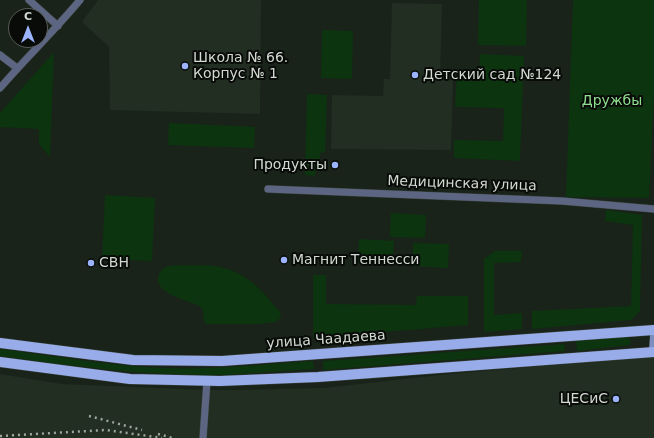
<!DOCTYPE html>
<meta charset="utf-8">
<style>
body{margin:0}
#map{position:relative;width:654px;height:438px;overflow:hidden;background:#1a231a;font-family:"DejaVu Sans",sans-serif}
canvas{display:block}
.north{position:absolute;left:8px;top:8px;width:40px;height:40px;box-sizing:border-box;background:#080b08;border:1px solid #595d59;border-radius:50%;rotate:0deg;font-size:11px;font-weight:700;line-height:16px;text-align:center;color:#d3d9d3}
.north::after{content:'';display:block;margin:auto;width:14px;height:18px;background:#9cb4fd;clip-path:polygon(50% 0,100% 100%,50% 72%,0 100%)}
</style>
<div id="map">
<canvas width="654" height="438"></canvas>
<div class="north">С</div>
</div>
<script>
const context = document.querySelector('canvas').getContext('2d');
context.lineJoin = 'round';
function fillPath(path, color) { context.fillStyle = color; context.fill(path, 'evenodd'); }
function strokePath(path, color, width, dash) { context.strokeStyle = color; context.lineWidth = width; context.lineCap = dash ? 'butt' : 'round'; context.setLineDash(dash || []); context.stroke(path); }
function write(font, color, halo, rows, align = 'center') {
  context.font = font + ' "DejaVu Sans",sans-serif'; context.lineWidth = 4; context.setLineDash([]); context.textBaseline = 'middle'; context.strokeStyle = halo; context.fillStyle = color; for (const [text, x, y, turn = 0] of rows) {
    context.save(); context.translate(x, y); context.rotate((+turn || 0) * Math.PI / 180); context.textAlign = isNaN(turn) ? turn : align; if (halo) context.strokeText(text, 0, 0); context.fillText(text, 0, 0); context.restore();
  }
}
fillPath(new Path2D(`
 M 98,0 L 261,0 L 260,114 L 110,110 L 109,47 L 82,22 Z
 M 392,3 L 442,4 L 440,80 L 453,80 L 451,150 L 331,149 L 332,95 L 383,96 L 384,79 L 390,79 Z
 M 654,356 L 654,438 L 0,438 L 0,374 L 62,384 L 207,390 L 233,390 L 324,388 L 439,375 Z`), '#212e21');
fillPath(new Path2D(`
 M 479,0 L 527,0 L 526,46 L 478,45 Z
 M 573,0 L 654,0 L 654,94 L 649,198 L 566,197 Z
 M 322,30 L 353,31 L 352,79 L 321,78 Z
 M 54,52 L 50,157 L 39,144 L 39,129 L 0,127 L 0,113 Z
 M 480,54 L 524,56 L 520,161 L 454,158 L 454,140 L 503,141 L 504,108 L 455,107 L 457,69 L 479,69 Z
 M 307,94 L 327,95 L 325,152 L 320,153 L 320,170 L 315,170 L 315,176 L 305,175 Z
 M 169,123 L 255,127 L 254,148 L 168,145 Z
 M 105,195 L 155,198 L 152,261 L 102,259 Z
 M 606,210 L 642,215 L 640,311 L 631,320 L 532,329 L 532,311 L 631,306 L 633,225 L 605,221 Z
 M 391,213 L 426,215 L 425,238 L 390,237 Z
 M 359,239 L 394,241 L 393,264 L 358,263 Z
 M 413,243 L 449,244 L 448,268 L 412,266 Z
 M 495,251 L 522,251 L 521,262 L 494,263 L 494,315 L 522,313 L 522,329 L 484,332 L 484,259 Z
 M 180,265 C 195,266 210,264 224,268 C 249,274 265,294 280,312 L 281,317 L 276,322 L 258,324 L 206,324 L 203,319 C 204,314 204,309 199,306 C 189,300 151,294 159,274 C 163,265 172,266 180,265 Z
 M 313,275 L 326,275 L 326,304 L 416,305 L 417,296 L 468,296 L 468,325 L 313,338 Z
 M 628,337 L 631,341 L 629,345 L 577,351 L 576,340 Z
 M 564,344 L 565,351 L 323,370 L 323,361 Z
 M 0,349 C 55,356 111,366 167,368 C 215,370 264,364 313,361 L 314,369 C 276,371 235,376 198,375 C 132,374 65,365 0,356 Z`), '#0c340f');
const minor = new Path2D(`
 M 29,0 L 58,26
 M 0,55 L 17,68
 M 0,88 C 26,58 55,30 80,0
 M 268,189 L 562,201 L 654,209
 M 203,438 L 207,381`);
const secondary = new Path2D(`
 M 653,352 L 654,337`);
const primary = new Path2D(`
 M 0,343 L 133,360 L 222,361 L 654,330
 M 0,362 L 130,379 L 220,381 L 318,377 L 654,352`);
strokePath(minor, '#384038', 8);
strokePath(secondary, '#384038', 9);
strokePath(primary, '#384038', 11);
strokePath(minor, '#5c6683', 7);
strokePath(secondary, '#7d8dbc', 8);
strokePath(primary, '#97ace8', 10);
strokePath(new Path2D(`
 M 89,416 L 142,430
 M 158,434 L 173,438
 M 0,436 L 106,430 L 162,438`), '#9fa59f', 2.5, [2, 4]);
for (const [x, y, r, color] of [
 [185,66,4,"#9cb4fd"],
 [415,75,4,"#9cb4fd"],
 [335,165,4,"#9cb4fd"],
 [284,260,4,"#9cb4fd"],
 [91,263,4,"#9cb4fd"],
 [616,399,4,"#9cb4fd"]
]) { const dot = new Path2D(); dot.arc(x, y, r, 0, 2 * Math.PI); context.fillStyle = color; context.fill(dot); strokePath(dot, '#080b08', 1.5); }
write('14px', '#d3d9d3', '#080b08', [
 ["Школа № 66.",193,58],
 ["Корпус № 1",193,74],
 ["Детский сад №124",423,75],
 ["Продукты",327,165,"right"],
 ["Магнит Теннесси",292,260],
 ["СВН",99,263],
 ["ЦЕСиС",608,399,"right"]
], 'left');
write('14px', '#8cde8d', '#080b08', [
 ["Дружбы",612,101]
]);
write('14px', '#d3d9d3', '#080b08', [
 ["Медицинская улица",462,184,2],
 ["улица Чаадаева",326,340,-4]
]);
</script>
